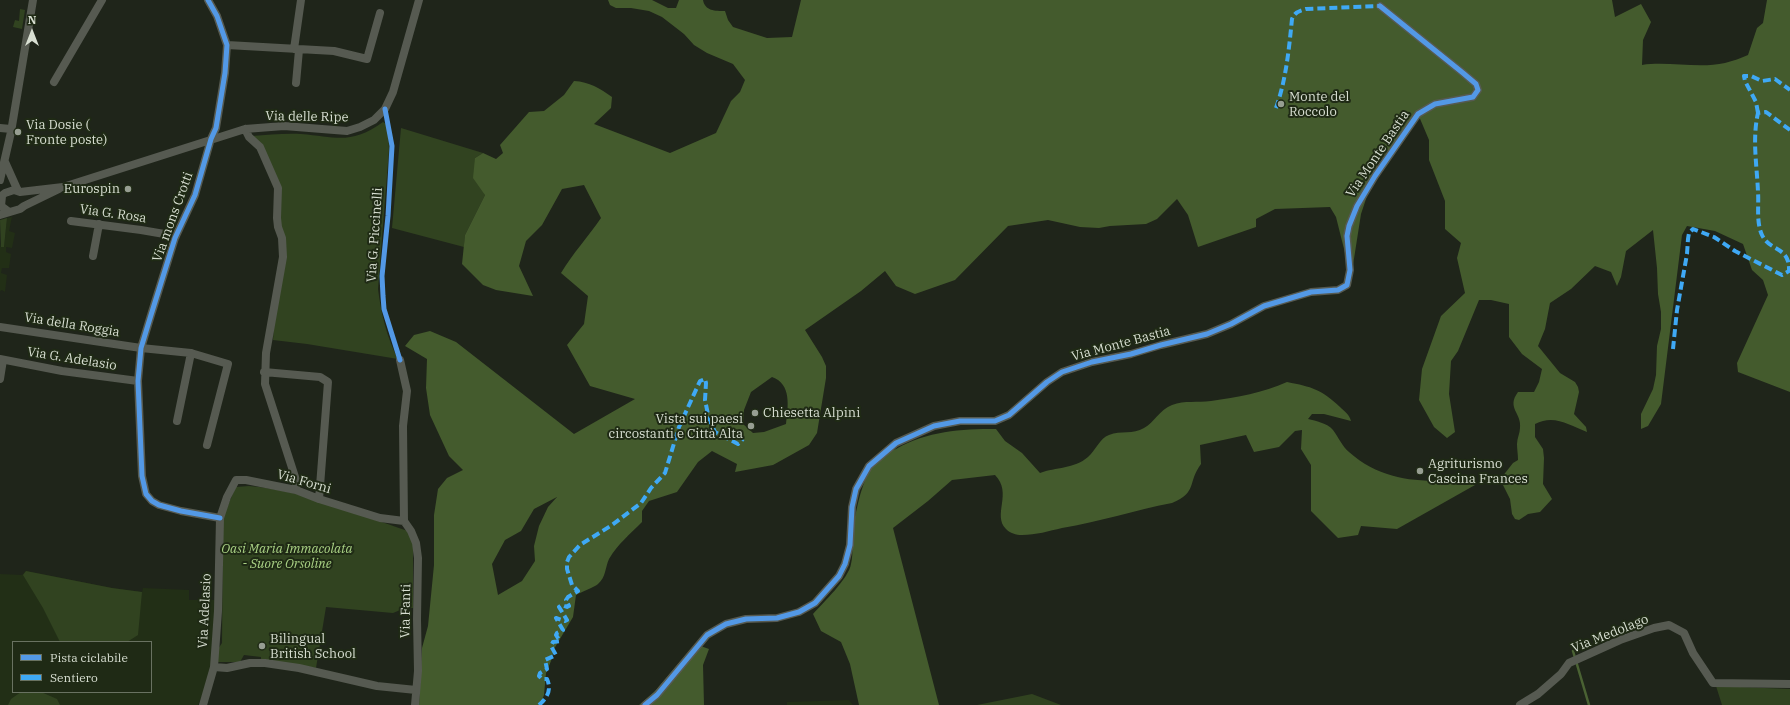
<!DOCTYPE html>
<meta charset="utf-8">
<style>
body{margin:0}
#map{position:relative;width:1790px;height:705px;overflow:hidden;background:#1f251a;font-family:"IBM Plex Serif",serif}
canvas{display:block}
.legend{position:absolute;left:12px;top:641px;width:140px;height:52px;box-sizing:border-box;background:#1f2a15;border:1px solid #697261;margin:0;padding:5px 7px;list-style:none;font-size:12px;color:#d8dfd2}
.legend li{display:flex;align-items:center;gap:8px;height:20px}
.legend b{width:20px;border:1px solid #697261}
.north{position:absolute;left:12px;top:12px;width:40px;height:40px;-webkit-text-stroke:3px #1f2a15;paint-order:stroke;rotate:0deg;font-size:11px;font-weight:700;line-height:16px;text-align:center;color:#d8dfd2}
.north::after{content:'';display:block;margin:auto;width:14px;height:18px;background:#d8dfd2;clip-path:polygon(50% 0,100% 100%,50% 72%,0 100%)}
</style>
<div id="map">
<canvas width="1790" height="705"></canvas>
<ul class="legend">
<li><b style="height:5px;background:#5399e6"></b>Pista ciclabile</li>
<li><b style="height:5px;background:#3fa9f5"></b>Sentiero</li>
</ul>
<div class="north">N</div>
</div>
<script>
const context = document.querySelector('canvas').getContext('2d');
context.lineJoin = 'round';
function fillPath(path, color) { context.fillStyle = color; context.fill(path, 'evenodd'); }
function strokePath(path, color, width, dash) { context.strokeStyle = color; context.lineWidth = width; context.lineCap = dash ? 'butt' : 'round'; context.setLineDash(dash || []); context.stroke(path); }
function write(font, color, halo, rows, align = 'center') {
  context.font = font + ' "IBM Plex Serif",serif'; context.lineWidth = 4; context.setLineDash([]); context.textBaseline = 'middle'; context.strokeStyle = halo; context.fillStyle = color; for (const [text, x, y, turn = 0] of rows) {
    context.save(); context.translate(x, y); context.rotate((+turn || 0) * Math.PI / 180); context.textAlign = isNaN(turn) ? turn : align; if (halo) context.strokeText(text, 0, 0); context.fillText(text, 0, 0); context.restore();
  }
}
fillPath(new Path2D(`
 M 12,217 L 9,231 L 15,233 L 12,248 L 6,247 L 6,252 L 11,254 L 9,268 L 2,268 L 1,273 L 7,275 L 5,292 L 2,290 L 0,291 L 0,243 L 1,247 L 4,247 L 7,218 Z
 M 26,571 L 112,588 L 142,592 L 143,588 L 189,590 L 189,600 L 217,600 L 213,664 L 206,687 L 198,705 L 0,705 L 0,574 L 22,575 ZM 13,642 L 151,642 L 151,692 L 13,692 Z
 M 849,700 L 853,705 L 787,705 L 787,702 Z`), '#222f16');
fillPath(new Path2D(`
 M 20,9 L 25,10 L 22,29 L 13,27 L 15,20 L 19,21 Z
 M 383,122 L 388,125 L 389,150 L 378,289 C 381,313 387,338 398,359 L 307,344 L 273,340 L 281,230 L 280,190 L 252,136 C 268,135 285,133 301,134 C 337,137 351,145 383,122 Z
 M 401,128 L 483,153 L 475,158 L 485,195 L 465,235 L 464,247 L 392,228 Z
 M 7,218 L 4,247 L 1,247 L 0,220 Z
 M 249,486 C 303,490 356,514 408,531 L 413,543 L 413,608 L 405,608 L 393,613 L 326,607 L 316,668 L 261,659 L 261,657 L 244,655 L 240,662 L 218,662 L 218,649 L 222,643 L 223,516 L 236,487 Z
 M 26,571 L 112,588 L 142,592 L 138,635 L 127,642 L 60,642 L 43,608 L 23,575 Z
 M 1716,686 L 1790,689 L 1790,705 L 1722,705 Z
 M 21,692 L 41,692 L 57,699 L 60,705 L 8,705 L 11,699 Z
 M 1032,694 L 1061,705 L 977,705 Z`), '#314320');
fillPath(new Path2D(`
 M 608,0 L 652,0 L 668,8 L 676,8 L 679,0 L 703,0 C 705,11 715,11 725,11 L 728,20 L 733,27 L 767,38 L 792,37 L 801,0 L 1612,0 L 1615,17 L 1641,4 L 1651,22 L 1643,40 L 1642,65 C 1668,61 1699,69 1725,63 C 1733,61 1741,58 1748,55 L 1757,28 L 1763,23 L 1767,0 L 1790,0 L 1790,392 L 1738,372 L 1737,363 L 1768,295 L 1763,280 L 1752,270 L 1743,244 L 1715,231 L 1687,226 L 1682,235 L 1661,404 L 1648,426 L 1641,429 L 1641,414 L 1653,389 L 1656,375 L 1657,346 L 1661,329 L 1661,312 L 1658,294 L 1657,268 L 1653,230 L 1626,251 L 1621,277 L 1617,286 L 1611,272 L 1595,266 L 1571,289 L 1550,303 L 1545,329 L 1538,346 L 1560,373 L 1575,382 L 1578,387 L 1579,392 L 1574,414 L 1586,427 L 1587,432 C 1569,425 1554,414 1535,424 L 1535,437 L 1543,449 L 1544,458 L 1543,484 L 1552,499 L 1540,512 L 1528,514 L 1519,520 L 1515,519 L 1512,514 L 1510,499 L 1503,485 L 1502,477 L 1513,463 L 1518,460 C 1518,455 1517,449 1517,444 C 1517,438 1520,433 1520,428 C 1522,413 1506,408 1518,392 L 1534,392 L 1539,382 L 1542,369 L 1522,354 L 1509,337 L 1509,304 L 1491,300 L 1479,300 L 1458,351 L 1451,361 L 1449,394 L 1455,432 L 1447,438 L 1434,427 L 1419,400 L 1422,369 L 1441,316 L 1465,293 L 1457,258 L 1461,243 L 1445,229 L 1445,201 L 1429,160 L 1429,140 L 1418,114 L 1378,163 L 1361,214 L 1353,265 L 1347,261 L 1336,217 L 1330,207 L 1275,209 L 1256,219 L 1256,227 L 1198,247 L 1188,215 L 1177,199 L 1157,219 L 1146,224 L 1110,226 L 1099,228 L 1080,227 L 1048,220 L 1008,226 L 955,280 L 915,294 L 896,286 L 885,271 L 861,291 L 805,330 L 822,357 L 826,366 L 826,378 L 817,433 L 809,445 L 773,465 L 735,472 L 737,464 L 712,451 L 698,462 L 677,492 L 649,501 L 642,511 L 642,522 C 630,534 618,544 609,559 C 605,568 606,577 598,584 C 595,587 581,592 576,595 L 573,617 L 554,649 L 551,661 L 546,673 L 544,695 L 540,705 L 419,705 L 422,648 L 428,626 L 434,565 L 434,515 L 438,489 L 447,478 L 463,470 L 449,456 L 430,415 L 426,388 L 427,359 L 405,346 L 414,335 L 430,331 L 456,342 L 574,434 L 635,399 L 590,386 L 567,345 L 584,324 L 588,296 L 561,273 C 573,253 588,237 601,218 L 584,185 L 562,189 L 542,225 L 526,241 L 519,266 L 533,296 L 496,290 L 483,285 L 462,264 L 465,235 L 485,195 L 473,178 L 475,158 L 483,153 L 496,159 L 503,153 L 500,145 L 529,112 L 544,111 L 564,95 L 574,81 C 590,82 599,88 612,97 L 611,108 L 594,124 L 670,153 L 716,133 L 731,101 L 740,92 L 745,80 L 733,64 L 707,53 L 694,45 L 684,34 L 662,17 L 649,11 L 631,8 L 616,8 L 610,5 ZM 772,377 C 792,384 788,407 786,424 L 764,432 L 753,433 L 743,424 L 744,410 L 751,392 ZM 557,497 L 548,507 L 539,526 L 534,546 L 535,561 L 522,581 L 498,595 L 492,564 L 505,540 L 521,531 L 534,509 Z
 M 1287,382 C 1312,387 1321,389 1340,407 C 1345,412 1349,414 1351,421 L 1324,414 L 1312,414 L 1308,419 C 1316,421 1327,423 1333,430 C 1339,438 1342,446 1349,452 C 1385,484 1426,482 1471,480 L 1475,485 L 1397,529 L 1361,526 L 1358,535 L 1338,538 L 1311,511 L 1311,465 L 1301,449 L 1302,430 L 1295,431 L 1279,447 L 1254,452 L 1246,435 L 1200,445 L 1201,464 C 1187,483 1198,492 1172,503 C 1135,510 1099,522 1062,528 C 1049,531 1036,535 1022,535 C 1016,535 1010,533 1006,529 C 992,515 1013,493 995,475 L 952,480 L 928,501 L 893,528 L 939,705 L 859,705 L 850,664 L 841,642 L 821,631 L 813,614 C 823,603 849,578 851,564 C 854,552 851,539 853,527 C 858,504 862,475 880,457 C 884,454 891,451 896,449 C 927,431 961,429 996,429 L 1005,441 L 1022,453 L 1040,473 C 1056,467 1074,469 1088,457 C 1095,451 1100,438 1109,435 C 1121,430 1133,435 1144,428 C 1154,423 1159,410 1172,405 C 1185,400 1197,403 1211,401 C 1237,397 1263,393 1287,382 Z
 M 695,644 L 709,649 L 703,665 L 704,705 L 639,705 L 655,691 Z`), '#445b2d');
strokePath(new Path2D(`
 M 1573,651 L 1589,705`), '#4a6233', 2.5);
strokePath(new Path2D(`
 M 208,0 L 217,16 L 227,45 L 225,73 L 216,128 L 211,139 L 195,195 L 175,238 L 151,315 L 141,348 L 138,381 L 142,476 L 146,494 L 152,501 L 159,505 L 181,511 L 220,518
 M 227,45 L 334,51 L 367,59 L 380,13
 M 294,49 L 301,0
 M 54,82 L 102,0
 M 296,83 L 299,50
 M 0,128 L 11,129
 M 245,129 L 249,137 L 260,147 L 278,188 L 277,218 L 278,227 L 282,238 L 283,257 L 266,353 L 265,384 L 296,480 L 296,490
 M 5,162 L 18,191
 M 0,180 L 11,132 L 33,0
 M 2,196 L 1,206 L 9,212
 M 0,197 L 5,193 L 14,190 L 20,192 L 63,187 L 245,129 L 284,126 L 347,131 L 360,127 L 374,120 L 385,109 L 393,92 L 419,0
 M 0,215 L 20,209 L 24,206 L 59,189
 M 71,221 L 141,230 L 176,236
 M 93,256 L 99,224
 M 0,327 L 141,348 L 191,353 L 177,421
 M 191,353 L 228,364 L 207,445
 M 0,359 L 62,371 L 138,381
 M 400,360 L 407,391 L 403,426 L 404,521
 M 264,372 L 320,377 L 328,382 L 319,499
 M 0,379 L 3,360
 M 404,521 L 411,531 L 416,543 L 418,558 L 417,619 L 418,671 L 415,705
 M 214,667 L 227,668 L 250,663 L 265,663 L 299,668 L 377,686 L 416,690
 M 203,705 L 214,667 L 218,611 L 220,518 L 227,497 L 236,480 L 246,480 L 296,490 L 319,499 L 380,518 L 404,521
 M 645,705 L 657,695 L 707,635 L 726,624 L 746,619 L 777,618 L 799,612 L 815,603 L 839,576 L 845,564 L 850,545 L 852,507 L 856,489 L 869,466 L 896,443 L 934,426 L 960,421 L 995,421 L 1009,415 L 1047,382 L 1062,372 L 1092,362 L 1131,354 L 1161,345 L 1207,334 L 1231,324 L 1264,306 L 1311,292 L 1338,290 L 1347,285 L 1350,270 L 1347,236 L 1349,226 L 1357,206 L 1375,176 L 1418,114 L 1435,104 L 1473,97 L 1478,90 L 1476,84 L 1463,73 L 1380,6
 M 1520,705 L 1538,694 L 1561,674 L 1569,663 L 1620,640 L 1654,628 L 1669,625 L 1684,633 L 1693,653 L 1713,683 L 1790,684`), '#565a51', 8);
strokePath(new Path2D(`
 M 1276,108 C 1286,80 1289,49 1292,19 C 1295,12 1299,11 1306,9 L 1380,6
 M 1758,113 L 1756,102 L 1745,81 L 1744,76 L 1751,76 L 1762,81 L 1775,79 L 1790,90
 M 1673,349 L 1677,310 L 1687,254 L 1688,239 L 1689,233 L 1693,229 L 1714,237 L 1735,251 L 1782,275 L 1789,271 C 1790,246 1770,252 1762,235 C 1756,222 1759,205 1758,192 C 1757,166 1752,139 1758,113 L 1766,112 L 1790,130
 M 539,705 C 547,698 552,690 547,679 L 542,679 L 539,676 L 540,673 L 547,669 L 545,660 L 556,655 L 551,646 L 553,642 L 560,641 L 556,635 L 557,633 L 563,630 L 556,618 L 565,621 L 567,620 L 559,607 L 562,605 L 567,607 L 569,606 L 566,600 L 568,597 L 578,591 L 572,585 L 567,569 L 567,562 L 569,557 L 580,545 L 612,525 L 641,503 L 651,488 L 665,473 L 679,427 L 700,381 L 705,379 L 706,383 L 705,400 L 709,419 L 715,432 L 738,444 L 743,439`), '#3fa9f5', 4, [8, 4]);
strokePath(new Path2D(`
 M 208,0 L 217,16 L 227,45 L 225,73 L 216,128 L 211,139 L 195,195 L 175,238 L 151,315 L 141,348 L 138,381 L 142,476 L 146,494 L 152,501 L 159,505 L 181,511 L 220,518
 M 385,109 L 392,146 L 388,216 L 382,276 L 383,296 L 384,309 L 400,360
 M 645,705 L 657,695 L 707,635 L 726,624 L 746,619 L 777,618 L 799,612 L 815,603 L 839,576 L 845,564 L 850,545 L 852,507 L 856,489 L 869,466 L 896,443 L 934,426 L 960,421 L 995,421 L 1009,415 L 1047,382 L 1062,372 L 1092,362 L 1131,354 L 1161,345 L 1207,334 L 1231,324 L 1264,306 L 1311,292 L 1338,290 L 1347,285 L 1350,270 L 1347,236 L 1349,226 L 1357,206 L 1375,176 L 1418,114 L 1435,104 L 1473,97 L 1478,90 L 1476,84 L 1463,73 L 1380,6`), '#5399e6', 5);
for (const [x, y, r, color] of [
 [1281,104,4,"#979e92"],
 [18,132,4,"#979e92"],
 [128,189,4,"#979e92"],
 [755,413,4,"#979e92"],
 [751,426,4,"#979e92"],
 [1420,471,4,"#979e92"],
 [262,646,4,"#979e92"]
]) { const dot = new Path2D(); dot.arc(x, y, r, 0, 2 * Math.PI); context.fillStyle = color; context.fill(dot); strokePath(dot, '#1f2a15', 1.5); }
write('13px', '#d8dfd2', '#1f2a15', [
 ["Monte del",1289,97],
 ["Roccolo",1289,112],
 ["Via Dosie (",26,125],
 ["Fronte poste)",26,140],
 ["Eurospin",120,189,"right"],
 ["Chiesetta Alpini",763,413],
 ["Vista sui paesi",743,419,"right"],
 ["circostanti e Città Alta",743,434,"right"],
 ["Agriturismo",1428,464],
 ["Cascina Frances",1428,479],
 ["Bilingual",270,639],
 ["British School",270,654]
], 'left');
write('13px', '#d8dfd2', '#1f2a15', [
 ["Via delle Ripe",307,117,1],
 ["Via Monte Bastia",1378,154,-56],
 ["Via G. Rosa",113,214,8],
 ["Via mons Crotti",173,217,-70],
 ["Via G. Piccinelli",375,235,-86],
 ["Via della Roggia",72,325,9],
 ["Via Monte Bastia",1121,344,-15],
 ["Via G. Adelasio",72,359,9],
 ["Via Forni",304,482,16],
 ["Via Adelasio",205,611,-87],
 ["Via Fanti",406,611,-89],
 ["Via Medolago",1610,634,-22]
]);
write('italic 13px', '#aad285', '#1f2a15', [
 ["Oasi Maria Immacolata",287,549],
 ["- Suore Orsoline",287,564]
]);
</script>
